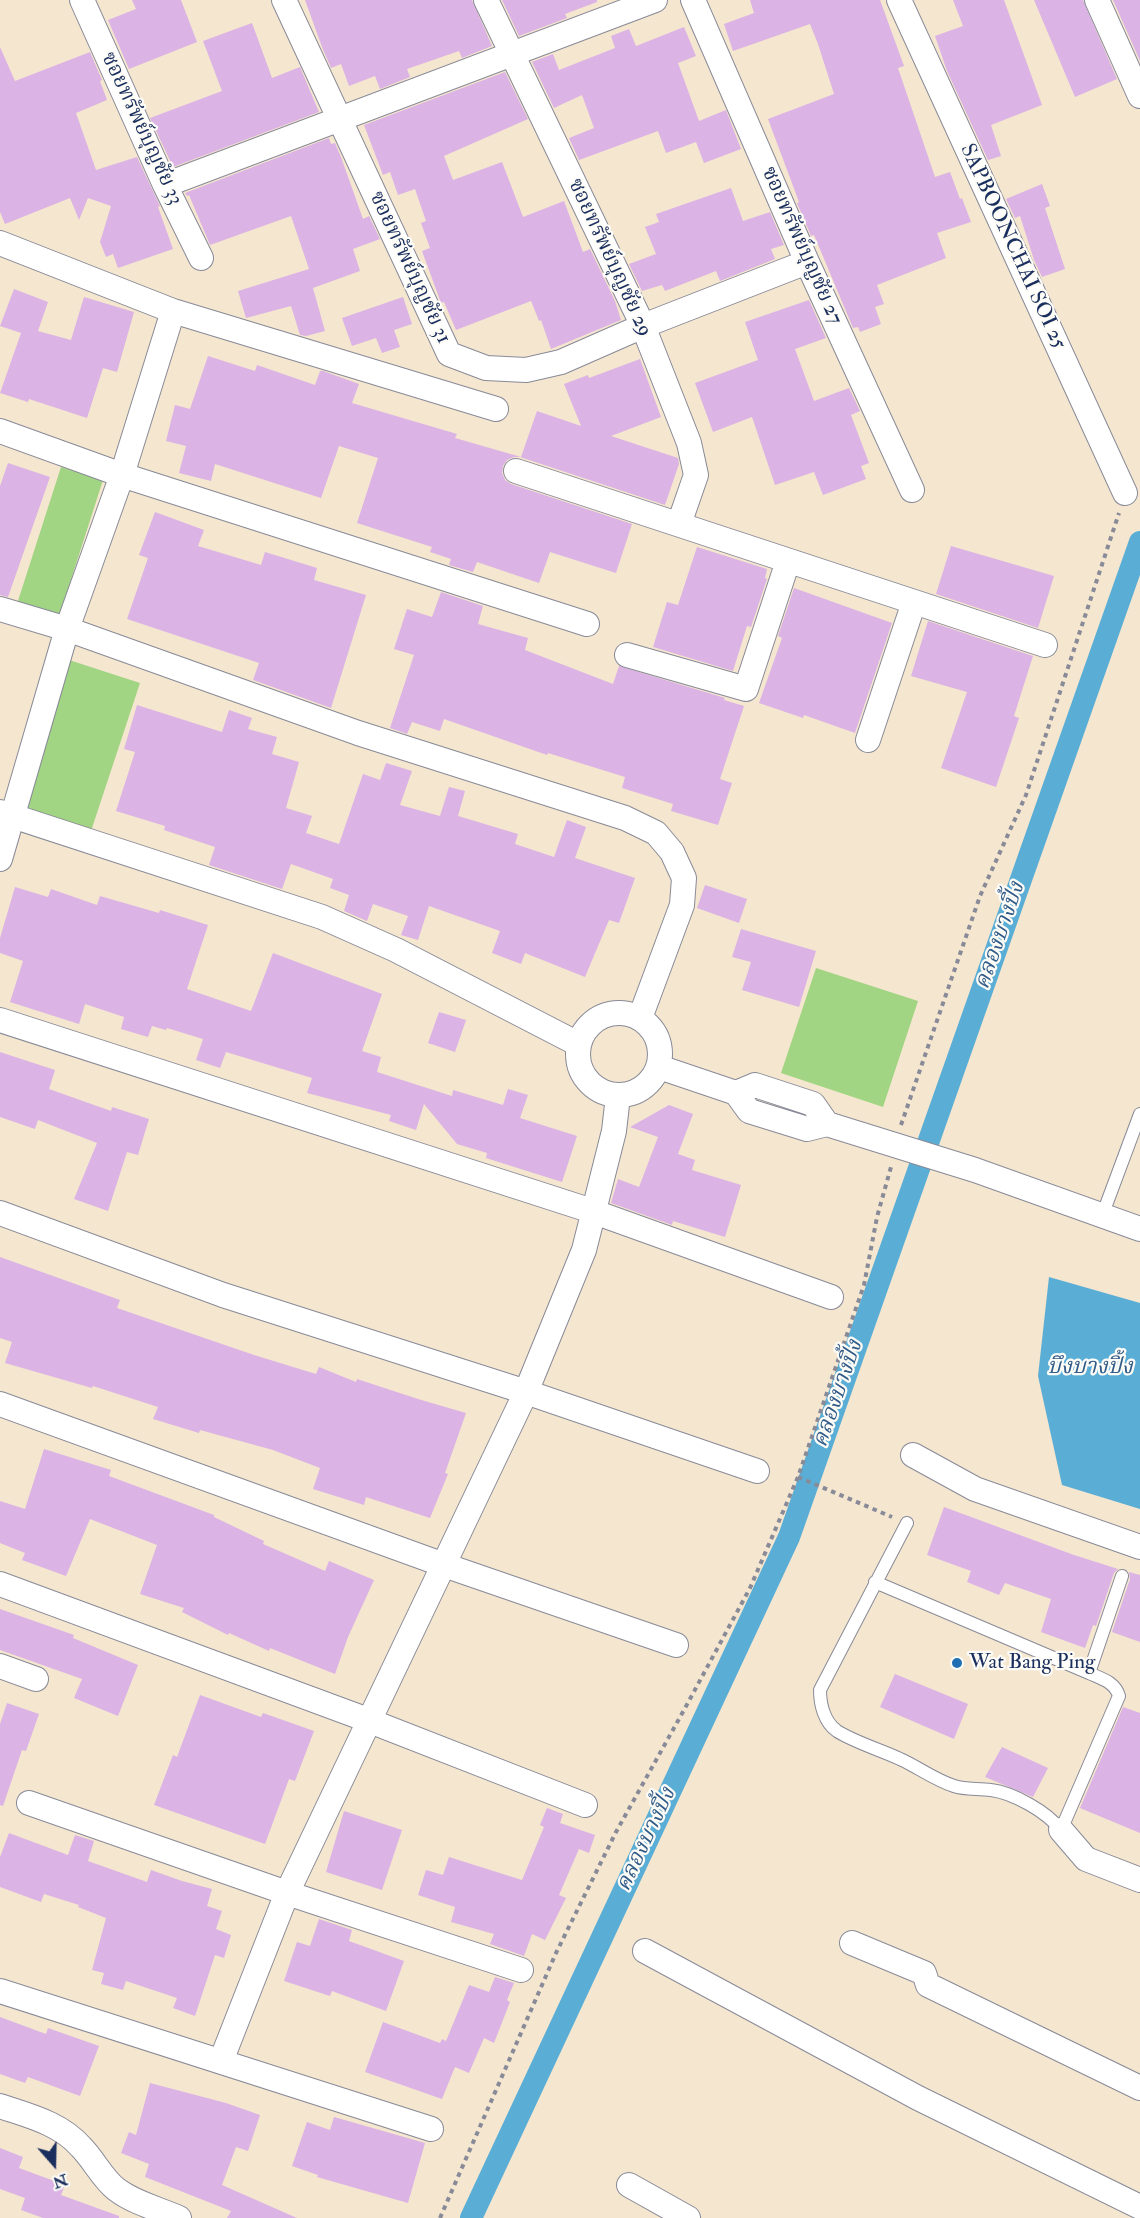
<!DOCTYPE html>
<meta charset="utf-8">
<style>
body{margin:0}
#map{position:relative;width:1140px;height:2218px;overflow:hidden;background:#f5e6d0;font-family:"IM FELL Double Pica",serif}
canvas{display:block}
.north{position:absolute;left:24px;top:2134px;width:60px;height:60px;-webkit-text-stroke:4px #fdfcf7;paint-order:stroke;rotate:160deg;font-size:16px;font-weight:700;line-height:24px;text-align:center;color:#1b2f5e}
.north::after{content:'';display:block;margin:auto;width:21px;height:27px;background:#1b2f5e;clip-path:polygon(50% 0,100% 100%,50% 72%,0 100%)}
</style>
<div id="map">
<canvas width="1140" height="2218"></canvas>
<div class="north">N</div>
</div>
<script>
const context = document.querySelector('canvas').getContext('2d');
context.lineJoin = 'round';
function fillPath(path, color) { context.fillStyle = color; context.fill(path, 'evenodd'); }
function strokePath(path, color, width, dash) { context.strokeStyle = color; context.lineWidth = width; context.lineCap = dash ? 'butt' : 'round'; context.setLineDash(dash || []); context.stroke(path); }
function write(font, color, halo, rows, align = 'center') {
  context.font = font + ' "IM FELL Double Pica","Noto Serif Thai",serif'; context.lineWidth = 4.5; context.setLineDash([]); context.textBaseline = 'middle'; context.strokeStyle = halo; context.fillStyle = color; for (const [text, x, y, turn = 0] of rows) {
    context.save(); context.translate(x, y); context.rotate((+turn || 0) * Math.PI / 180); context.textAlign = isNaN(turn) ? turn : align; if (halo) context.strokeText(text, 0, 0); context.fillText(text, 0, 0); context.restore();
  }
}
fillPath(new Path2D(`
 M 61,467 L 103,480 L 59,617 L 17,604 Z
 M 66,659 L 140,683 L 91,831 L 18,808 Z
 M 816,968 L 918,1001 L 883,1107 L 781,1073 Z`), '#a1d483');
fillPath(new Path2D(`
 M 1049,1277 L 1140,1303 L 1140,1509 L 1062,1485 L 1038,1376 Z`), '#5aaed6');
strokePath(new Path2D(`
 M 471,2218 L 789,1537 L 1140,542`), '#5aaed6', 22);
fillPath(new Path2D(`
 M 132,0 L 181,0 L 197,42 L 129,69 L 108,20 L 136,9 Z
 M 305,0 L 472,0 L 492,46 L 462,58 L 459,51 L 407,69 L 410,77 L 380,89 L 375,76 L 349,86 L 341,64 L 331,68 L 322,47 Z
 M 502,0 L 597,0 L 597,2 L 565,14 L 567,18 L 519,36 Z
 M 750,0 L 880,0 L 904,66 L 898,68 L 935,177 L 950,172 L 960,199 L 962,198 L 971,222 L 937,233 L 946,258 L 877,285 L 884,304 L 875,307 L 881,324 L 860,332 L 858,327 L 853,328 L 814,235 L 811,236 L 797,203 L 799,202 L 768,119 L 834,94 L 818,44 L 810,24 L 733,51 L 724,24 L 754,13 Z
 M 953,0 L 1004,0 L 1042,105 L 991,125 L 1001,156 L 988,160 L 947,71 L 935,36 L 963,26 Z
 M 1034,0 L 1083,0 L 1117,79 L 1075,97 Z
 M 1113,0 L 1140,0 L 1140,61 Z
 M 252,23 L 272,78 L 300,67 L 319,112 L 173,167 L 150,118 L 222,91 L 203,41 Z
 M 684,27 L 696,56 L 678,63 L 699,121 L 726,110 L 741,149 L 704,163 L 696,142 L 666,153 L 658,131 L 579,160 L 569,138 L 594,128 L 582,95 L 554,108 L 532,62 L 553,54 L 559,70 L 615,48 L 611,36 L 629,29 L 636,46 Z
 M 0,47 L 15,81 L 90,52 L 102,80 L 100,81 L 107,100 L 76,113 L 96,170 L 137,157 L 160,206 L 158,207 L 173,249 L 118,268 L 113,254 L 106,257 L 100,242 L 111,206 L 88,198 L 79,220 L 70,198 L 5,224 L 0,212 Z
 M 505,72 L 528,119 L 444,156 L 453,180 L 502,162 L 523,217 L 564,201 L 583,252 L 590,249 L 615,301 L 621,320 L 551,349 L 541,320 L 539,321 L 531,301 L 456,330 L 444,302 L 441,303 L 422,251 L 430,248 L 421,223 L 426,221 L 415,189 L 398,195 L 390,172 L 383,175 L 364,125 Z
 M 329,138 L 331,144 L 335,143 L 341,157 L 363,219 L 369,216 L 380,239 L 353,249 L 360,271 L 313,288 L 325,331 L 306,336 L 300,335 L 291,306 L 246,318 L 238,291 L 309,269 L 291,216 L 210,245 L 189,195 L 187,196 L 185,193 Z
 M 1042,184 L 1050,206 L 1045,208 L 1065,269 L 1042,277 L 1034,260 L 1020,216 L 1015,218 L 1006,199 Z
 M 731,188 L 743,221 L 770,212 L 784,245 L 771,249 L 775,259 L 720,281 L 716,271 L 665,291 L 662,285 L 642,291 L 629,264 L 656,254 L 645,227 L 659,222 L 656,214 Z
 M 14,289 L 48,302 L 38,331 L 71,340 L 84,297 L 134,312 L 117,372 L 103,368 L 87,418 L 29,399 L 28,402 L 0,393 L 21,333 L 0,326 Z
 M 403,297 L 412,324 L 394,330 L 400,347 L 382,353 L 376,338 L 352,346 L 342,318 Z
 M 809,300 L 826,338 L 795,349 L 814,401 L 849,388 L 860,411 L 851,415 L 869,463 L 861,466 L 866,479 L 823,495 L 814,472 L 775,485 L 752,417 L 713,432 L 695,383 L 758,360 L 745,322 Z
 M 208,356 L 255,371 L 257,365 L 315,385 L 320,371 L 323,371 L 359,384 L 352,403 L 457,434 L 455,438 L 521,457 L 537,411 L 581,426 L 564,384 L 588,375 L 589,378 L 640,359 L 661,417 L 611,436 L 678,458 L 679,464 L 665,505 L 520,457 L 514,457 L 507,460 L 503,466 L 502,473 L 505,480 L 511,484 L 632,524 L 616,573 L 550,552 L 539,583 L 477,562 L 473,572 L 449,565 L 451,559 L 430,552 L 432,547 L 357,523 L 378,458 L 339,446 L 321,498 L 215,464 L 211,481 L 179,473 L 186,446 L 166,441 L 175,405 L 190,409 Z
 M 8,463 L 50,477 L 8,597 L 0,595 L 0,486 Z
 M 155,512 L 204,530 L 198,546 L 261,565 L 265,552 L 317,568 L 314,580 L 366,595 L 331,708 L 253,680 L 259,663 L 127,619 L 148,558 L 139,555 Z
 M 951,546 L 1054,576 L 1038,628 L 936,594 Z
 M 697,547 L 767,569 L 765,578 L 767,579 L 751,627 L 747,626 L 733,671 L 653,647 L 667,602 L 678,605 Z
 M 794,588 L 892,623 L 855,733 L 804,715 L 803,718 L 759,703 L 782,638 L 778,636 Z
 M 441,592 L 483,606 L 478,624 L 528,638 L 525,650 L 613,684 L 619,666 L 725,698 L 724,700 L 744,706 L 720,779 L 732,783 L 718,825 L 671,811 L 673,804 L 622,788 L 625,777 L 548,753 L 547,755 L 444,719 L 440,731 L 412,722 L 407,734 L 390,728 L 414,655 L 394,649 L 407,609 L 432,617 Z
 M 928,621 L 1033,656 L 1014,716 L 1019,718 L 996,787 L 941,768 L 967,692 L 911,676 Z
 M 137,705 L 222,732 L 229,710 L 252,718 L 248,729 L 277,737 L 272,754 L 299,762 L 286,808 L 312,816 L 306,833 L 339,844 L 363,774 L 380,780 L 386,763 L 412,771 L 400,805 L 440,816 L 449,787 L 465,791 L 458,816 L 518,834 L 515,844 L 554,857 L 567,820 L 586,827 L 575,858 L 635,878 L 619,923 L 609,920 L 585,977 L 525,953 L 521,964 L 492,953 L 500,931 L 429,906 L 418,940 L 401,935 L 408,916 L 373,904 L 367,921 L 344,911 L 349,895 L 330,888 L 333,879 L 291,864 L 282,889 L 209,865 L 215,847 L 164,830 L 165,826 L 116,811 L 135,752 L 124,749 Z
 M 705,885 L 747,899 L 739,923 L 697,908 Z
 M 15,887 L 48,897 L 51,889 L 97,905 L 100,896 L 159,913 L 160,910 L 208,925 L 187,989 L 251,1011 L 273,953 L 382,994 L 362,1051 L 381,1057 L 377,1072 L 452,1096 L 453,1090 L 503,1105 L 508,1089 L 528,1095 L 520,1118 L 577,1136 L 562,1182 L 486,1158 L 487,1153 L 457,1144 L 424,1104 L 416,1130 L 389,1121 L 391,1115 L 307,1093 L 312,1078 L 226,1052 L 220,1068 L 196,1060 L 203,1039 L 167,1028 L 166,1030 L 152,1026 L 148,1037 L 121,1029 L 124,1017 L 85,1004 L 79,1024 L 10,1002 L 23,961 L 0,953 L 0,938 Z
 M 741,929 L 816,951 L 799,1007 L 742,990 L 751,962 L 732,957 Z
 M 439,1012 L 466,1020 L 455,1052 L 428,1043 Z
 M 0,1052 L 55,1070 L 49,1089 L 111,1111 L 112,1107 L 149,1119 L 138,1155 L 127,1152 L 108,1211 L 74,1199 L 97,1143 L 38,1120 L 35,1129 L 0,1117 Z
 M 669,1105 L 693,1114 L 678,1154 L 695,1160 L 692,1170 L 741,1185 L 725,1237 L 673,1221 L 672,1225 L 611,1203 L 618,1179 L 639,1187 L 658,1137 L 630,1127 Z
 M 0,1257 L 120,1300 L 117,1308 L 254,1355 L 316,1374 L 319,1367 L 356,1382 L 357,1379 L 418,1399 L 466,1413 L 445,1473 L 448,1474 L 430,1518 L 366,1497 L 364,1505 L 313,1489 L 320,1468 L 273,1450 L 200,1430 L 199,1433 L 153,1419 L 158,1407 L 93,1386 L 92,1388 L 5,1363 L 12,1342 L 0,1338 Z
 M 44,1449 L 111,1470 L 109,1476 L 214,1515 L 214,1517 L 264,1541 L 263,1544 L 325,1571 L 329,1561 L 374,1580 L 348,1637 L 335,1674 L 270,1648 L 269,1651 L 229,1633 L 228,1635 L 182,1612 L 184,1608 L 140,1594 L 157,1545 L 90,1519 L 66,1576 L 22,1560 L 25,1553 L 0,1543 L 0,1501 L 25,1509 Z
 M 944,1507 L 1074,1555 L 1118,1569 L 1114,1573 L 1096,1626 L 1093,1625 L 1085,1648 L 1041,1632 L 1051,1599 L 1005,1583 L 999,1595 L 967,1582 L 971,1571 L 927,1555 Z
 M 1129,1572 L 1140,1575 L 1140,1642 L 1112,1632 L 1130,1579 Z
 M 0,1609 L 74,1635 L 73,1638 L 138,1665 L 118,1716 L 74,1698 L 82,1679 L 0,1650 Z
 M 895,1674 L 968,1704 L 954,1739 L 880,1707 Z
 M 200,1695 L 261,1717 L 263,1713 L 314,1731 L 295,1781 L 289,1779 L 265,1844 L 154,1805 L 173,1755 L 177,1757 Z
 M 7,1703 L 39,1714 L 26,1751 L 22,1750 L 3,1806 L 0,1805 L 0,1724 Z
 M 1123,1707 L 1140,1713 L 1140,1833 L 1080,1808 Z
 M 1002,1747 L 1048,1768 L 1033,1797 L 985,1777 Z
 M 547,1808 L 563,1814 L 560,1823 L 595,1835 L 589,1853 L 579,1849 L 559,1895 L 566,1898 L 545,1940 L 532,1934 L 524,1956 L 490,1944 L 494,1934 L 451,1922 L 455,1907 L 418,1895 L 426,1870 L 443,1875 L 449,1857 L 522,1880 L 544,1827 L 540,1825 Z
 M 344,1811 L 402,1830 L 382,1890 L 326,1872 Z
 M 9,1833 L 68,1855 L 75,1835 L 94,1841 L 88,1861 L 147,1882 L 151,1870 L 182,1881 L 212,1889 L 207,1906 L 222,1911 L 216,1929 L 231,1935 L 224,1958 L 215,1955 L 195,2016 L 173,2008 L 177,1998 L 126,1981 L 123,1990 L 101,1984 L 104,1973 L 92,1970 L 106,1918 L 78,1907 L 79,1905 L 44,1894 L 41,1902 L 0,1887 L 0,1857 Z
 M 319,1919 L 352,1930 L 349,1941 L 404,1961 L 386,2011 L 332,1991 L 330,1996 L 284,1981 L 297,1942 L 310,1946 Z
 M 495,1977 L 514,1983 L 507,2000 L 510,2002 L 494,2043 L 484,2038 L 469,2073 L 455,2067 L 442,2099 L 365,2072 L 383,2022 L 440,2043 L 442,2039 L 446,2041 L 469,1985 L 489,1992 Z
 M 0,2017 L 46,2034 L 48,2028 L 99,2046 L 80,2096 L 28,2077 L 25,2083 L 0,2074 Z
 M 150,2083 L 226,2103 L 260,2115 L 248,2151 L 236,2147 L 222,2185 L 297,2218 L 227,2218 L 231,2211 L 145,2177 L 149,2164 L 121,2153 L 129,2132 L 136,2135 Z
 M 334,2117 L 425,2143 L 408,2203 L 317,2177 L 318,2175 L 292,2166 L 307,2122 L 330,2130 Z
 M 0,2148 L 23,2157 L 19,2168 L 65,2185 L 61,2195 L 119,2216 L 119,2218 L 43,2218 L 21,2210 L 25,2198 L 0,2189 Z`), '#dbb3e4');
const lane = new Path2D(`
 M 1102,1216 L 1140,1114
 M 907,1523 L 820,1690 C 820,1704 824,1722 837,1731 C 854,1742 881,1750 900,1759 C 918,1767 935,1780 954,1786 C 966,1790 978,1788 991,1790 C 1014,1793 1047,1812 1061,1830
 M 875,1582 L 1089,1673 C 1102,1679 1115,1682 1119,1696 L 1061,1830
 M 1089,1673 L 1122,1576`);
const street = new Path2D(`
 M 82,0 L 165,185 L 201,258
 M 284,0 L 449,354 L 486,368 L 526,370 L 561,362 L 643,326 L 807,262
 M 486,0 L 643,326 L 689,443 L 696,475 L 679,524
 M 693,0 L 807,262 L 912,490
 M 899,0 L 1125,493
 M 1097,0 L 1140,96
 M 165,185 L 655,0
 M 0,243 L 173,311 L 496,409
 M 0,431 L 122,475 L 587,624
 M 516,471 L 1045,645
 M 0,609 L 67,629 L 358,733 L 625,818 L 656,833 L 672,852 L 684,878 L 682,905 L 640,1018
 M 627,655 L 746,689 L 788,561
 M 868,740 L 914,602
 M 0,812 L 322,917 L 396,950 L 578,1044
 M 0,859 L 67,629 L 122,475 L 173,311
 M578 1054a41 41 0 1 1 82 0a41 41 0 1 1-82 0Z
 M 0,1020 L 586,1209 L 831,1297
 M 659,1067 L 736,1093 L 749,1111 L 807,1129 L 827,1124 L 975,1170 L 1140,1229
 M 736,1093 L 755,1085 L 813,1104 L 827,1124
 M 0,1213 L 223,1295 L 526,1392 L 757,1471
 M 0,1404 L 444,1565 L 676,1645
 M 913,1455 L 975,1489 L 1140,1547
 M 0,1584 L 357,1716 L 585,1805
 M 0,1666 L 36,1679
 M 29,1803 L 287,1893 L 521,1970
 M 1061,1830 L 1086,1859 L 1140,1880
 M 852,1943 L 924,1973 L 928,1985 L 1140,2088
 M 645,1951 L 918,2098 L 1140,2207
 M 0,1991 L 431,2129
 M 221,2061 L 287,1893 L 526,1392 L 584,1250 L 614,1131 L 618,1096
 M 0,2106 C 29,2116 60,2123 81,2147 C 94,2160 102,2178 116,2189 C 134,2203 159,2209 179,2218
 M 629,2185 L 688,2218`);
strokePath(lane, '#888a97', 14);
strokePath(street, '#888a97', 26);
strokePath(new Path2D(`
 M 901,1125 L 980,896 L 1026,795 L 1119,513
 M 798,1477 L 892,1517
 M 440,2218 L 556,1953 L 616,1832 L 684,1710 L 750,1588 L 798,1477 L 864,1285 L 877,1217 L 891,1167`), '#888a97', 4, [4.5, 4.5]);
strokePath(lane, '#fff', 12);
strokePath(street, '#fff', 24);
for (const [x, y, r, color] of [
 [957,1663,6,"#1f6fb2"]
]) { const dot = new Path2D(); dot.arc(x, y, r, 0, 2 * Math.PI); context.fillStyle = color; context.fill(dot); strokePath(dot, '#fdfcf7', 2); }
write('21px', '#1b2f5e', '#fdfcf7', [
 ["ซอยทรัพย์บุญชัย 33",141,129,65],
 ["ซอยทรัพย์บุญชัย 27",801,246,66],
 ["SAPBOONCHAI SOI 25",1012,247,65],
 ["ซอยทรัพย์บุญชัย 29",609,258,65],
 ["ซอยทรัพย์บุญชัย 31",409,268,65]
]);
write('21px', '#1b2f5e', '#fdfcf7', [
 ["Wat Bang Ping",969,1663]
], 'left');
write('italic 22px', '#315b88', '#fdfcf7', [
 ["คลองบางปิ้ง",1001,936,-71],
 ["บึงบางปิ้ง",1090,1368],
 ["คลองบางปิ้ง",839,1394,-71],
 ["คลองบางปิ้ง",647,1840,-65]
]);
</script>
